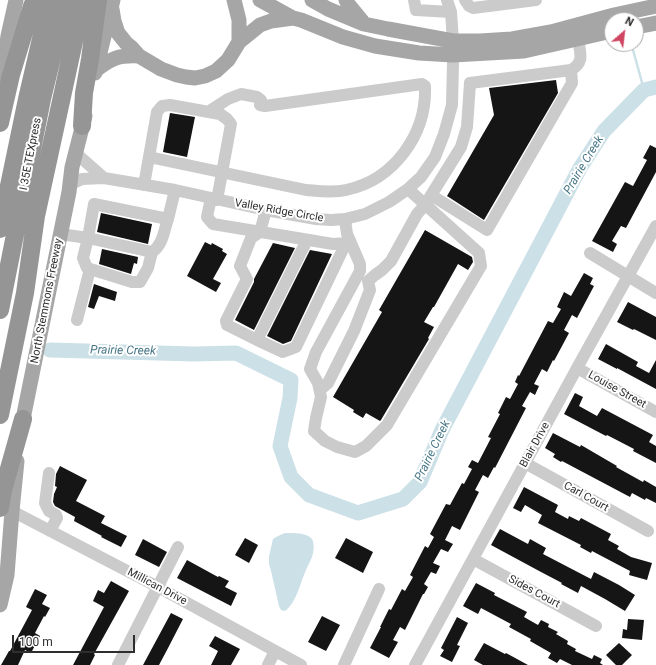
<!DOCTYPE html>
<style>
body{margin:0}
#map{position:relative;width:656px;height:665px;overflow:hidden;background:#fff;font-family:Roboto,sans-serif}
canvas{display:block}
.north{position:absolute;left:604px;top:12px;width:40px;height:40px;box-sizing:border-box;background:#fff;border:1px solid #ababab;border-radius:50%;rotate:28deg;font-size:11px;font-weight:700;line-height:16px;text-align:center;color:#2e2e2e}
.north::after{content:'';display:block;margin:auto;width:14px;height:18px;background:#cf4663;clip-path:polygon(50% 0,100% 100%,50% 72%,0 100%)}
.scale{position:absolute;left:12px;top:635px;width:123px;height:18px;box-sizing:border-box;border:2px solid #2e2e2e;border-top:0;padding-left:5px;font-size:12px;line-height:14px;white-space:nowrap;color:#2e2e2e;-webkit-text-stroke:3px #fff;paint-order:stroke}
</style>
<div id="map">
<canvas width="656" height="665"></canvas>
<div class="north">N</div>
<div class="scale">100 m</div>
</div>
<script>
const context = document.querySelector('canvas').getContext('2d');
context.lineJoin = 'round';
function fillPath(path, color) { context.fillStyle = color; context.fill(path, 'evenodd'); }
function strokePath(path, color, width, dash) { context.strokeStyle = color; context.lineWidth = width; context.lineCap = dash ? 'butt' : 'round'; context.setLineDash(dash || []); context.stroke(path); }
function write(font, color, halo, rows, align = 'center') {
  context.font = font + ' Roboto,sans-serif'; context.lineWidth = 4; context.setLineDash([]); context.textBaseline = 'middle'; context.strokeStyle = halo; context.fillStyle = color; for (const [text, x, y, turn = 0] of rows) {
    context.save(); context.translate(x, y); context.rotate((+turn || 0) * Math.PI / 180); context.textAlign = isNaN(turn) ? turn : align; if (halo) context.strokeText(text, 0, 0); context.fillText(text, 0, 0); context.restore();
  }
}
fillPath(new Path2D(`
 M 285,533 C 292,533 306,532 312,539 C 314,542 314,549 313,553 C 312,559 308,565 306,570 C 300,583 297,602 285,611 L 281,610 L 279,606 L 271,571 L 269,564 L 269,556 L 273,539 L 278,536 Z`), '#cce0e7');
strokePath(new Path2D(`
 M 632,46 L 644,90`), '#cce0e7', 2.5);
strokePath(new Path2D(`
 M 50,350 L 194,354 L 236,353 L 291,380 L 290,398 L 280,446 L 291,477 L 309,495 L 358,513 L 403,499 L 420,482 L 442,430 L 580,168 L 604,131 L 644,90 L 656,87`), '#cce0e7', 15);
fillPath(new Path2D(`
 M 556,80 L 558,93 L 484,220 L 447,196 L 494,115 L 489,88 Z
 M 170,113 L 195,117 L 187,157 L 163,152 Z
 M 650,145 L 656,148 L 656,172 L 626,228 L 621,226 L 612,241 L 617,244 L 613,252 L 592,241 L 625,182 L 633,186 L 647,160 L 643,158 Z
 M 101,213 L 152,224 L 148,244 L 97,232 Z
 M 425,230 L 472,257 L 473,262 L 468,270 L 458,264 L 434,307 L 433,307 L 424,322 L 434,327 L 428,338 L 429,339 L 381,420 L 380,421 L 366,413 L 363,418 L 353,412 L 354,410 L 333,397 L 382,312 L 379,310 Z
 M 205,242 L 211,245 L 212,243 L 223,249 L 222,251 L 227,254 L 213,279 L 221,283 L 216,292 L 187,276 Z
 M 273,243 L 295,248 L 254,330 L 235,320 L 254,282 L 254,279 Z
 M 102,249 L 138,257 L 137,264 L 134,263 L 131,274 L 99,264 Z
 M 310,250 L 332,254 L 291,341 L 283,344 L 267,336 Z
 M 584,273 L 593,278 L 590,284 L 594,286 L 577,318 L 572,315 L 564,330 L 569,333 L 554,361 L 553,360 L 547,372 L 542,369 L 534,384 L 539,386 L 535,395 L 530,392 L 522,406 L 526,408 L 495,468 L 494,467 L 488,478 L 483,475 L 475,490 L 479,492 L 460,530 L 452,526 L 445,540 L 453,544 L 448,552 L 441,549 L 433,563 L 440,566 L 436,574 L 431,572 L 424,584 L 428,587 L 424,594 L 423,594 L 405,630 L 400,627 L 393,640 L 398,642 L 389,658 L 370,648 L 381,627 L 380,627 L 389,609 L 391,610 L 402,589 L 405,591 L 413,577 L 410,575 L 425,546 L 428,548 L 434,537 L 430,534 L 446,504 L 450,505 L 462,483 L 464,484 L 472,469 L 468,467 L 472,460 L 478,463 L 491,438 L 488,437 L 500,414 L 498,413 L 506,397 L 510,399 L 518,384 L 515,382 L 518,375 L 519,376 L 548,321 L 553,323 L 561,309 L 557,307 L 564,292 L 571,296 Z
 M 94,284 L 117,292 L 115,301 L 99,296 L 94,309 L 88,307 Z
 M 628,302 L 656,317 L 656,340 L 634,329 L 633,330 L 617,322 Z
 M 606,344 L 638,362 L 636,366 L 649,373 L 656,360 L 656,389 L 617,368 L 617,369 L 598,359 Z
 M 575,393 L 583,397 L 579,406 L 597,416 L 602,408 L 653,435 L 649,442 L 656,446 L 656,463 L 633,451 L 634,449 L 607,435 L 606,436 L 564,414 Z
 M 553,433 L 580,447 L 581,445 L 617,466 L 616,467 L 643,482 L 644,480 L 656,487 L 656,503 L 646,498 L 645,500 L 632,493 L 630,497 L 562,461 L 561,462 L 553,457 L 555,454 L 545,448 Z
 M 60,466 L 87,480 L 76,501 L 105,516 L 101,523 L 127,536 L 121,547 L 101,537 L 102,536 L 74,521 L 75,517 L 55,506 L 53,502 L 54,494 L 57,487 L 55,486 L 56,474 Z
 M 524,487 L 558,505 L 555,512 L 568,519 L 569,516 L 579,521 L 581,518 L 611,534 L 608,540 L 619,546 L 617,549 L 631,557 L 652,563 L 647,580 L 629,575 L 630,571 L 592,551 L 591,553 L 580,547 L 581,545 L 538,523 L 542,515 L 525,505 L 521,512 L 513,508 Z
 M 500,529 L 528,544 L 530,539 L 546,548 L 543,554 L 591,579 L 594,572 L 619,585 L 635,595 L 625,611 L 605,599 L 581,586 L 578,593 L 561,584 L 562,583 L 541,572 L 491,545 Z
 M 245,538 L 258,545 L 249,563 L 235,555 Z
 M 346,538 L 373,552 L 363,573 L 335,558 Z
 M 143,539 L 167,552 L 159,567 L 135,555 Z
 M 187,560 L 218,577 L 219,576 L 229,581 L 225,587 L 237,593 L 231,606 L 177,578 Z
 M 111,581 L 129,591 L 94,654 L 95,655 L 90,665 L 73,665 L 104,607 L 93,601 L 98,590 L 104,593 Z
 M 476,583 L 495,593 L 494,595 L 527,612 L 524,617 L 538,625 L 541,620 L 549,624 L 548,627 L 558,632 L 556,634 L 568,641 L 567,644 L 576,649 L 575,651 L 592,659 L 594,655 L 602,659 L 600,663 L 603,665 L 572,665 L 560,659 L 557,663 L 548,658 L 551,653 L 530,641 L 531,639 L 509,627 L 511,624 L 481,608 L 478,614 L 463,606 Z
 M 35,589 L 47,595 L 42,604 L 50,608 L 45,617 L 44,616 L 35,633 L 40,636 L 31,653 L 25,650 L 18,665 L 1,665 L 9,651 L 10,651 L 32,610 L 26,607 Z
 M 171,613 L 183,619 L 167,650 L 159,665 L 143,665 Z
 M 322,616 L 340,625 L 326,651 L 308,642 Z
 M 457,617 L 468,623 L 457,645 L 460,646 L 452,662 L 440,656 L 444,650 L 441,648 Z
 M 628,619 L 644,620 L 642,640 L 622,638 L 623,629 L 627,630 Z
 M 215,636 L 240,649 L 231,665 L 211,665 L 218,651 L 209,646 Z
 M 484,643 L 505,654 L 506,653 L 528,665 L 483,665 L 474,660 Z
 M 619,643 L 632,655 L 622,665 L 616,665 L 606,655 Z`), '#151515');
strokePath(new Path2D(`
 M 414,0 L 416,10 L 451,12
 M 465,0 L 469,6 L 473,8 L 536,0
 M 76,151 L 79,156 L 104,178
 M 149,157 L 306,190 C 319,191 332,193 346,190 C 394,180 427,134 425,86 L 422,84 L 265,106 L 260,105 L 261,100 L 257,97 L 241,94 L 228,99 L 208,112
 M 69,185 L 82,179 L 104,178 L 175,190 L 266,210 L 316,219 L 331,220 L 345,219 L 365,214 L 389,202 L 408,189 L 421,177 L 435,157 L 444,134 L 452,105 L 453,64 L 453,41 L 451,12 L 447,0
 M 144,185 L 157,112 L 162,106 L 170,105 L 220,114 L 227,119 L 231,124 L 217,200
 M 431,195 L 487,230 L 572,83 L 571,70
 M 211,198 L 207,217 L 213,224 L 333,244 L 346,243 L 350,240
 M 266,210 L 260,232 L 251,238 L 240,266 L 247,279 L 226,321 L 227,325 L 257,340 L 283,352 L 296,347 L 346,243
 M 345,219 L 347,234 L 360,264 L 360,271 L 316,352 L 310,369 L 318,383 L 321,397 L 316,418 L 314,431 L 325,441 L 337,447 L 355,452 L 366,446 L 387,425 L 481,266 L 479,253 L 408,189
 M 60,234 L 88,238 L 94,204 L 168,219 L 175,190
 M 152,252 L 148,268 L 140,282 L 132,282 L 87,268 L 83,258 L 88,238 L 152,252 C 163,245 164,230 168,219
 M 590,253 L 656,293
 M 77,320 L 90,269
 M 257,340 L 307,240
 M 577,368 L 656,412
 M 320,390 L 328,383 L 354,331 L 370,290 L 368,281 L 375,275 L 382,270 L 391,261 L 417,214 L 425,205 L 461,147 L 467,127 L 470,83 L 571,70 C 585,62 580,53 578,39
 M 525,463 L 648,531
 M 49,473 L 45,503 L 49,511 L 56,515 L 57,518 L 50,531
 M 12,511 L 158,587 L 301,665
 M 473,559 L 596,626
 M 118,665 L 178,547
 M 268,665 L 275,651
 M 344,665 L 379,589
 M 415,665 L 577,368 L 656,226`), '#cbcbcb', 12);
strokePath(new Path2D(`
 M 234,0 L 239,20 L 239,42
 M 260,0 L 293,18 L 301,20 L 343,37 L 375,46 L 419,53 L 453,55 L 524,51 L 612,31
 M 312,0 L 328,9 L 364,24 L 388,29 L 453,41 L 480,41 L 512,39 L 551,32 L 614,15 L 656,6
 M 346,0 L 348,4 L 362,21
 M 112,9 L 114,21 L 118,33 L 126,43 L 131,47 L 139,56 L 161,69 L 177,75 L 186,77 L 195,78 L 205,76 L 216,71 L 228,60 L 239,42 L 260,25 L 271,21 L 293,18
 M 636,27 L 656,23
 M 95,71 C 111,58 119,55 139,56
 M 95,73 L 113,0
 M 0,88 L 8,36 L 16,0
 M 21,429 L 23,419 L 69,192 L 72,167 L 85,116
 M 0,605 L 7,575 L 12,511 L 17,461`), '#a6a6a6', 15);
strokePath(new Path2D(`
 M 0,123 L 11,75 L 32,6 L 35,0
 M 82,126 L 84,93 L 90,59 L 98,0
 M 0,229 L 27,99 L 50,0
 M 0,310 L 42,99 L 66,0
 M 0,415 L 25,293 L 36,216 L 83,0
 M 0,508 L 3,490 L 23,419`), '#959595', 18);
write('11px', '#2e2e2e', '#fff', [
 ["I 35E TEXpress",31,154,-79],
 ["Valley Ridge Circle",279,211,10],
 ["North Stemmons Freeway",47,301,-79],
 ["Louise Street",617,390,29],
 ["Blair Drive",535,445,-61],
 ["Carl Court",586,497,29],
 ["Millican Drive",157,587,28],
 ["Sides Court",534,592,28]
]);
write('italic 12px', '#467686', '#fff', [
 ["Prairie Creek",584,165,-59],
 ["Prairie Creek",123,351,1],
 ["Prairie Creek",433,451,-64]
]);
</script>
